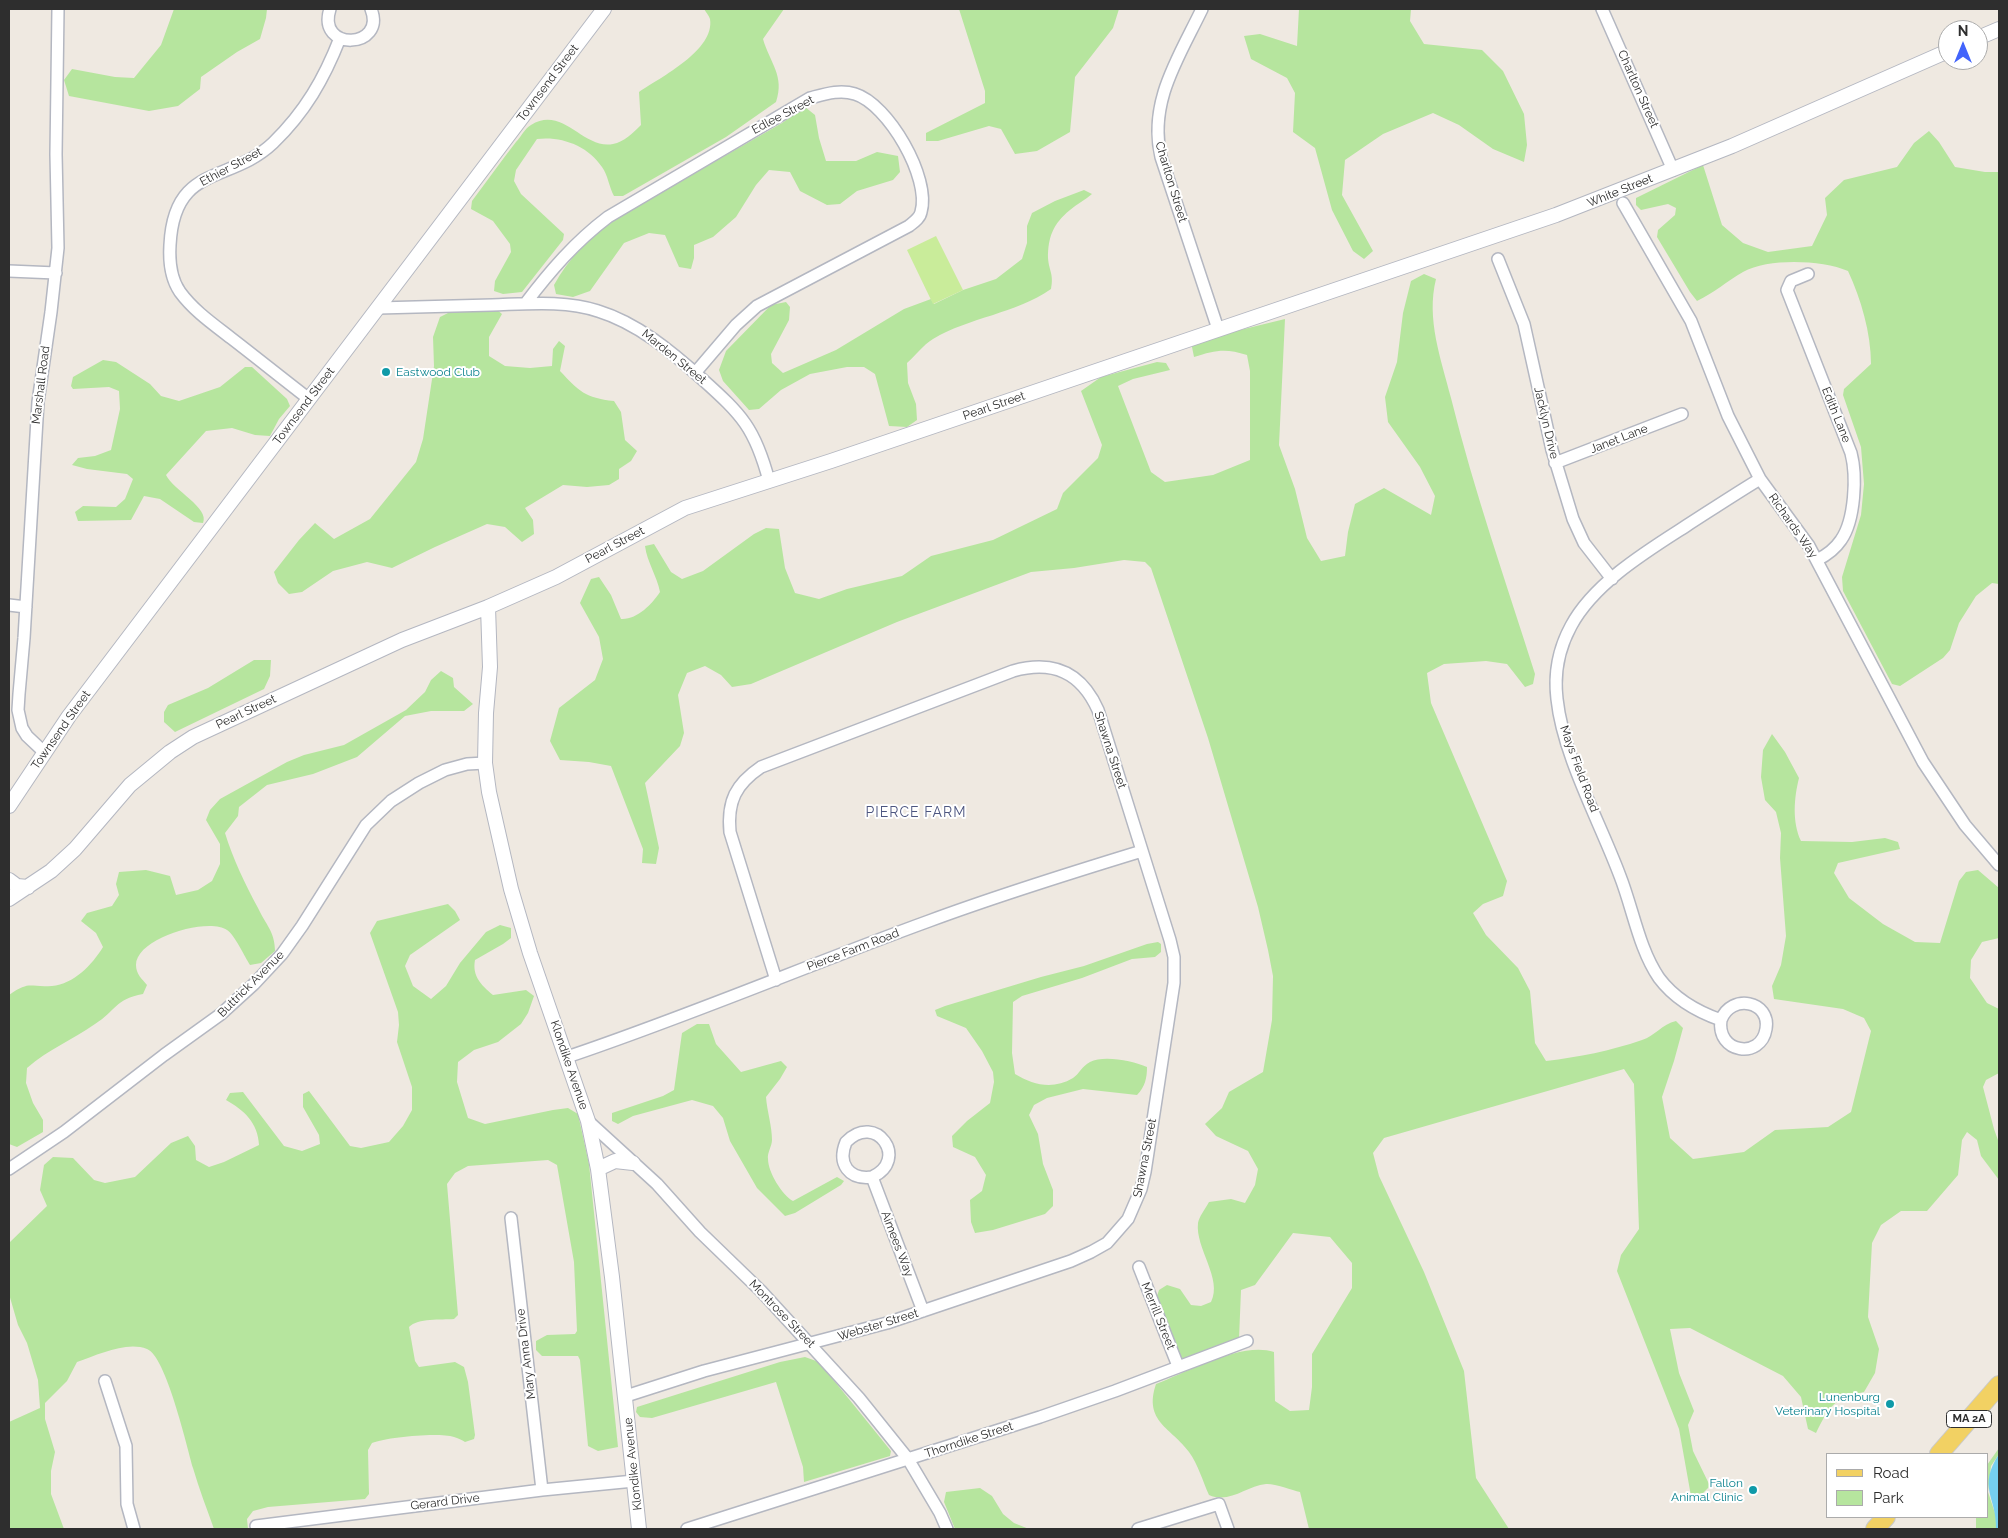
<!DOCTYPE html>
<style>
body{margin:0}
#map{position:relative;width:2008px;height:1538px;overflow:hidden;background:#efe9e1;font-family:Raleway,sans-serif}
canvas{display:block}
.frame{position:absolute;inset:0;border:10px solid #2e2e2e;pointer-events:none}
.legend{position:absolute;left:1826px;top:1453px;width:162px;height:65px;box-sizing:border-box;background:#fff;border:1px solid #ababab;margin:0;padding:6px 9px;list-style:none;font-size:15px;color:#2e2e2e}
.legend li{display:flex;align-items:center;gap:10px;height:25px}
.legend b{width:25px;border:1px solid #ababab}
.north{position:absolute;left:1938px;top:20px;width:50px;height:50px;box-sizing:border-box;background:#fff;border:1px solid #ababab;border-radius:50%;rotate:0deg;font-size:14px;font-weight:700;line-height:20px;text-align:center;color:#2e2e2e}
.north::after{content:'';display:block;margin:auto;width:18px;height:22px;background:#4264fb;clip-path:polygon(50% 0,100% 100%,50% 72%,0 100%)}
</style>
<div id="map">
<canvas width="2008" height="1538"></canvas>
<div class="frame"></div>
<ul class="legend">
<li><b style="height:6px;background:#f2d163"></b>Road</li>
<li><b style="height:14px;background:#b6e59e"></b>Park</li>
</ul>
<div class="north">N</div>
</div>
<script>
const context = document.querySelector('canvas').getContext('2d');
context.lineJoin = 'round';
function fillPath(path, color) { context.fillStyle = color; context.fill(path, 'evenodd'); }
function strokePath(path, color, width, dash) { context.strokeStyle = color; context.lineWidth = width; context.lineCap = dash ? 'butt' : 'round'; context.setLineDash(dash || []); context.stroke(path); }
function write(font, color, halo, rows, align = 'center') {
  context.font = font + ' Raleway,sans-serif'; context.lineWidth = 4; context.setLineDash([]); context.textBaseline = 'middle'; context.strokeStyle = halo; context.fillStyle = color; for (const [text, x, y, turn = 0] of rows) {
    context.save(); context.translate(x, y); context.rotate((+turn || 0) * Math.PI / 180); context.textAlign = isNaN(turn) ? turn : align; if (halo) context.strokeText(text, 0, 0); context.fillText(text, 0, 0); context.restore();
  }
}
fillPath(new Path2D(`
 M 174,9 L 267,9 L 266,18 L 260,39 L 237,52 L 201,77 L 200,89 L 178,106 L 149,111 L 69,96 L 64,80 L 72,69 L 115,77 L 134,78 L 161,45 Z
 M 704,9 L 784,9 L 763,39 C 770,63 785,76 776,102 L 726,137 L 623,196 L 614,196 C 609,187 608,175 602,167 C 588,146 562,136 537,139 L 516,170 L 514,181 L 521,194 L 564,234 L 563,240 L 522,292 L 503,294 L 494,291 L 495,281 L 511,252 L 510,244 L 493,221 L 471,209 L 472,201 C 487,181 501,161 516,142 C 521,137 525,128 531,125 C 563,105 583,150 613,144 C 624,142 633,133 641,125 L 639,92 C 661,77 715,50 710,19 C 709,16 706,12 704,9 Z
 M 959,9 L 1119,9 L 1113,28 L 1075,77 L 1070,132 L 1037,151 L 1015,154 L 1001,129 L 989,126 L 938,141 L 926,141 L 926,133 L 985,103 L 985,91 Z
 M 1299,9 L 1411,9 L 1410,21 L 1424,44 L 1482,50 L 1503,71 L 1524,114 L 1527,145 L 1524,162 L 1493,149 L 1459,125 L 1433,113 L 1383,134 L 1345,160 L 1342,195 L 1373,251 L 1364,259 L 1353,251 L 1332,210 L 1315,148 L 1293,132 L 1295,93 L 1287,78 L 1251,59 L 1244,36 L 1260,34 L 1297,46 Z
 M 805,107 L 815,115 L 819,138 L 826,161 L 856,161 L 877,152 L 898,156 L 900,172 L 893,180 L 857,191 L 840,204 L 827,205 L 800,191 L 790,172 L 769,170 L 756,185 L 736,217 L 713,237 L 694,245 L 694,258 L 691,269 L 679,267 L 665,235 L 649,233 L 624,243 L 590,291 L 573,297 L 556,294 L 554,285 C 583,232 633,208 682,180 C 716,161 749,142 782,123 Z
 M 1929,131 L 1939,142 L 1955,167 L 1985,172 L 1999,172 L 1999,584 L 1992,583 L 1976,596 L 1959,623 L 1950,650 L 1943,658 L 1900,686 L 1892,684 L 1843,591 L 1842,577 L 1861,515 L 1864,484 L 1861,447 L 1843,395 L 1844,389 L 1871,364 C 1871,333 1861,299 1848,271 C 1821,260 1769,258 1743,272 C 1727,281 1714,293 1697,301 L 1690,292 L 1657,237 L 1658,230 L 1675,215 L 1676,208 L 1668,204 L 1641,210 L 1636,205 L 1636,198 L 1703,165 L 1722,225 L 1743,243 L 1768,252 L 1812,246 L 1827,215 L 1825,198 L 1844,180 L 1897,167 L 1914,143 Z
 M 1084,190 L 1092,194 C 1085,200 1077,204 1070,210 C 1053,224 1048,237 1048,258 C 1049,271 1054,274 1051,289 C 1015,314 970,317 933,339 C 923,345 915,356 907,363 L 908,383 L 916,404 L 917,420 L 907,427 L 889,426 L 875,374 L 864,367 L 847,367 L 810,374 L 781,390 L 759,409 L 749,410 L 723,381 L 719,370 L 726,351 L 771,305 L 786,302 L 790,307 L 789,320 L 771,354 L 772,363 L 783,373 L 836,350 L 904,309 L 931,299 L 934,304 L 963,290 L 996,279 L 1022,259 L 1027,243 L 1027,226 L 1032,213 L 1055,201 Z
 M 1424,274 L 1436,279 C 1426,319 1441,359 1451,398 C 1474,491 1506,582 1535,674 L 1533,684 L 1525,687 L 1507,664 L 1486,661 L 1444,664 L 1427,673 L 1431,703 L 1507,881 L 1503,896 L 1483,904 L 1473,913 L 1486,935 L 1518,968 L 1530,991 L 1535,1043 L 1546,1061 C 1579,1057 1610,1051 1642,1040 C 1655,1036 1662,1024 1676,1021 L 1683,1028 L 1674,1061 L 1662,1097 L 1670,1138 L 1693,1159 L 1744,1152 L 1775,1130 L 1828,1127 L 1851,1112 L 1871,1031 L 1864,1018 L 1843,1009 L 1774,999 L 1772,986 L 1781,965 L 1786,936 L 1780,858 L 1781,833 L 1776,812 L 1765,800 L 1761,777 L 1763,750 L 1772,734 L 1785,752 L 1799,778 C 1794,798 1792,822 1801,841 L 1852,842 L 1885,838 L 1898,842 L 1900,849 L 1838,863 L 1834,873 L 1849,898 L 1883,924 L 1915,942 L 1940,943 L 1959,881 L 1966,872 L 1978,870 L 1999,888 L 1999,938 L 1982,942 L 1971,960 L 1970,978 L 1987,1003 L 1999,1009 L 1999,1073 L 1986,1080 L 1983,1087 L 1994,1129 L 1999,1143 L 1999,1180 L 1981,1156 L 1977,1140 L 1967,1132 L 1962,1140 L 1958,1175 L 1927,1211 L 1901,1211 L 1881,1225 L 1872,1243 L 1868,1317 L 1879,1349 L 1875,1373 L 1864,1392 C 1833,1399 1830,1405 1816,1433 L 1808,1429 L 1801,1397 L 1783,1376 L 1690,1328 L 1670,1329 L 1679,1373 L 1694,1411 L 1688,1425 L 1693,1451 L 1710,1486 L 1698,1498 L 1691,1496 L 1679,1429 L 1617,1271 L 1621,1255 L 1639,1229 L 1634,1084 L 1624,1069 L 1384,1138 L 1373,1153 L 1379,1176 L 1424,1272 L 1464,1371 L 1476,1478 L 1509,1529 L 1309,1529 L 1300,1492 C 1292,1490 1273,1483 1266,1484 C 1246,1486 1230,1504 1209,1495 C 1203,1482 1198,1464 1189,1452 C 1172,1428 1143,1422 1156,1384 C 1187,1372 1242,1341 1274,1352 L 1275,1401 L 1290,1411 L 1309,1410 L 1312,1387 L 1312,1354 L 1352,1288 L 1352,1263 L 1330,1237 L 1293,1233 L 1255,1285 L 1241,1290 L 1239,1339 L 1188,1358 L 1180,1358 L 1156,1299 L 1159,1290 L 1167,1285 L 1180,1289 L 1191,1305 L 1201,1306 L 1211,1302 C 1223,1279 1195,1248 1198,1223 C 1199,1217 1205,1209 1209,1202 L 1231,1199 L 1245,1203 L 1255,1185 L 1258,1169 L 1248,1151 L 1216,1136 L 1205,1124 L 1222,1108 L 1229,1092 L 1263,1072 L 1272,1020 L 1273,976 L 1268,950 L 1258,907 L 1208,738 L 1151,568 L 1145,562 L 1124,560 L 1074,568 L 1031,572 L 897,622 L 751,684 L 732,687 L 721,675 L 705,666 L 687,673 L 678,695 L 684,733 L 680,746 L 645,783 L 659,848 L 656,864 L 642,863 L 643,849 L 611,766 L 589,762 L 560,760 L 550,741 L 559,708 L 595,680 L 603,659 L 599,637 L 580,603 L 591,579 L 599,577 L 611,595 L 621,619 C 637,620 652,604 660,592 C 657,576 647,562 645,546 L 654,544 L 671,572 L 682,579 L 703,571 L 754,534 L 766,528 L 779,529 L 785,568 L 795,593 L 819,599 L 847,589 L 902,576 L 931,556 L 993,540 L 1057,509 L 1063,493 L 1098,458 L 1102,445 L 1081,391 L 1101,377 L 1157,362 L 1166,363 L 1170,370 L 1133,379 L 1118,386 L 1151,472 L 1165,482 L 1213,475 L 1250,460 L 1250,371 L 1247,355 C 1226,348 1215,350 1194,357 L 1191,342 L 1285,319 L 1279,445 L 1295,489 L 1307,538 L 1321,561 L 1345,556 L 1348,532 L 1355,504 L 1384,488 L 1431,515 L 1435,496 L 1420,467 L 1388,422 L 1385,397 L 1397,362 L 1403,313 L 1411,281 Z
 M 496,309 L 502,314 L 489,337 L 489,356 L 505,366 L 530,368 L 552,366 L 553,349 L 559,341 L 565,346 L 560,371 C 579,391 585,398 614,401 L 621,412 L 625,440 L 637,451 L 631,461 L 619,469 L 619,479 L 609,485 L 587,487 L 563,485 L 525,508 L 533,520 L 534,534 L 522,542 L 505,527 L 487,524 L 435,547 L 392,568 L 367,562 L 333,571 L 302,592 L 289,594 L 278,583 L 274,572 L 299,540 L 315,523 L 334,539 L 370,519 L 416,462 L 423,439 L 434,366 L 433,337 L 440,317 L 454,310 Z
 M 103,360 L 116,362 L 150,384 L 161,396 L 179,401 L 220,387 L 245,367 L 252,367 L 287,399 L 290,406 L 279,419 L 270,436 L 255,435 L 232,428 L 206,431 L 166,475 C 173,490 210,508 203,523 L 194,522 L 160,499 L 144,496 L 131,520 L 78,521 L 75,512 L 83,506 L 116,507 L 125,499 L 133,479 L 127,474 L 87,469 L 72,465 L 78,458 L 95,456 L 111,450 L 120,409 L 119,391 L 109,387 L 73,389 L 71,386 L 73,377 Z
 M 254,660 L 271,660 L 270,676 L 264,689 L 175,732 L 164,722 L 164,712 L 168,705 L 208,688 Z
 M 441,671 L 453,678 L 454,687 L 473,704 L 464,711 L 431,711 L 405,716 L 357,757 L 313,774 L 267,785 L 239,807 L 238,816 L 225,833 C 233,859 245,884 258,908 C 266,925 275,932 275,951 L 261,963 L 250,965 C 245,957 234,934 227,930 C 208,917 136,938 136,965 C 136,974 142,979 147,985 L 143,994 C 115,999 116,1011 95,1024 C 72,1040 49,1049 27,1068 L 26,1083 L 33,1103 L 43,1120 L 43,1132 L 17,1147 L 9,1144 L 9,995 C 31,980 29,988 52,986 C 74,984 92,965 103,947 L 96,933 L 81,921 L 87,913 L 112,906 L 119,895 L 116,884 L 119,872 L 146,870 L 170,876 L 176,895 L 198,890 L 212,881 L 220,864 L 220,844 L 206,820 L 210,810 L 220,799 L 287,762 L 304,755 L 344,745 L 406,710 L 425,692 L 431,680 Z
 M 448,904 L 455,911 L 460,920 L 410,955 L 405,966 L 413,986 L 431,999 L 446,986 L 460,963 L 486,932 L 500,925 L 511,928 L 511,938 L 503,944 L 475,960 C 472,976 481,985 493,995 L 526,990 L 534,996 L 528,1013 L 521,1024 L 498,1042 L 474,1050 L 458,1062 L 457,1082 L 468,1118 L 485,1124 L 553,1110 L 568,1108 L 578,1114 L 589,1164 L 618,1447 L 598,1451 L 588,1446 L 580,1360 L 578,1356 L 542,1356 L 536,1350 L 536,1341 L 547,1335 L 575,1334 L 577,1331 L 574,1262 L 557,1165 L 548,1160 L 468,1166 L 455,1173 L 447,1184 L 458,1315 L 454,1319 C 441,1320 418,1318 409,1327 L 415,1361 L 419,1367 L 455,1362 L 464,1367 L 468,1382 L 475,1435 L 474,1439 L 465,1442 C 462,1440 458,1438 454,1437 C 438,1432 388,1437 372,1443 L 368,1450 L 369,1494 L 365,1499 L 268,1507 L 253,1511 L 247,1519 L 248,1529 L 214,1529 C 207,1509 199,1489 193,1468 C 187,1447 166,1356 147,1349 C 126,1341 98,1355 77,1362 L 67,1381 L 45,1403 L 45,1419 L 55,1452 L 51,1471 L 51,1494 L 64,1529 L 9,1529 L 9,1422 L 40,1408 L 38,1380 L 27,1343 L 18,1325 L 9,1294 L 9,1243 L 47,1206 L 40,1190 L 44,1165 L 53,1157 L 73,1158 L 94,1180 L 105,1183 L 135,1177 L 171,1143 L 188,1136 L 195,1146 L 196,1160 L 209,1167 L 224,1162 L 259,1145 C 258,1123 244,1110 226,1100 L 230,1093 L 243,1092 L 284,1146 L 302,1151 L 320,1144 L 319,1135 L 303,1107 L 303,1094 L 309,1091 L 350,1146 L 361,1148 L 389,1142 L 403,1126 L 412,1110 L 412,1087 L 397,1042 L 399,1025 L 398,1012 L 370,933 L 377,921 Z
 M 1158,942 L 1161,944 L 1161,952 L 1155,957 L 1132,959 L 1082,978 L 1022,996 L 1013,1002 L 1012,1053 L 1015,1074 C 1033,1085 1053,1090 1073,1078 C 1079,1074 1082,1066 1090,1062 C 1104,1055 1133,1061 1147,1067 C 1147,1078 1145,1087 1137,1095 L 1083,1089 L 1047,1098 L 1034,1105 L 1029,1115 L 1038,1134 L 1043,1164 L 1053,1190 L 1053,1206 L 1045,1214 L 993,1230 L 975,1233 L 971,1222 L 970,1200 L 982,1191 L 986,1175 L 975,1157 L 953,1147 L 952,1136 L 967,1121 L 990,1103 L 994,1082 L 993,1072 L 982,1051 L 966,1028 L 937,1016 L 935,1010 L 945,1006 L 1041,977 L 1084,966 L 1147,944 Z
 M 697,1024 L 709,1024 L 716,1044 L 741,1072 L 781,1061 L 787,1067 L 780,1079 L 766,1097 C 767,1111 772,1126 772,1140 C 772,1146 767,1153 768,1159 C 768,1172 782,1195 793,1201 L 837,1177 L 844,1181 L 841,1185 L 795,1213 L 785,1216 L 757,1188 L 730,1141 L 723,1118 L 713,1106 L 692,1100 L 633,1116 L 618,1124 L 612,1121 L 612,1113 L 663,1096 L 674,1090 L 682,1033 Z
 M 805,1357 L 819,1362 L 891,1451 L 890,1456 L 804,1482 L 803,1467 L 776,1382 L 652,1418 L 640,1417 L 636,1412 L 637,1407 L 780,1362 Z
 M 1999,1448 L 1999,1454 L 1991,1466 L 1988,1492 L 1996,1516 L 1996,1529 L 1976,1529 L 1976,1517 L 1987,1517 L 1987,1465 Z
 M 980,1488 L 992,1496 L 1003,1514 L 1014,1523 L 1029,1529 L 955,1529 L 944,1502 L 946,1492 Z`), '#b6e59e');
fillPath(new Path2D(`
 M 936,236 L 963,290 L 933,304 L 907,250 Z`), '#c9ec9a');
fillPath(new Path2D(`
 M 1999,1454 L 1999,1529 L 1996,1529 C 1997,1497 1977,1488 1999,1454 Z`), '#75cff0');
const minor = new Path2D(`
 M 330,9 C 316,52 387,49 371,9
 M 1202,9 C 1179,57 1148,102 1161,157 L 1218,329
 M 1602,9 L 1673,170
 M 1623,203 L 1691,321 L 1728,416 L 1760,479 L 1809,546 L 1923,762 L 1965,825 L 1999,865
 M 1498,259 L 1524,324 L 1552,450 L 1573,519 L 1584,543 L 1612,579
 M 9,271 L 56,273
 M 1808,274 L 1791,281 L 1787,290 L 1851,453 C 1857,476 1855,520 1841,540 C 1835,549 1827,555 1817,560
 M 525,304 C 550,271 575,242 608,217 L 810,98 C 825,94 840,89 855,94 C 888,104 931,178 921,212 C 920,218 914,222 909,226 L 757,306 L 736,325 L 695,373
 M 378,308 C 416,307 454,306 492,305 C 526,304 565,300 598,311 C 637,323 671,351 702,379 C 742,415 755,428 769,481
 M 309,399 C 283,379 257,358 231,338 C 213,324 194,311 180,292 C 171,279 169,261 170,245 C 174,163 230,184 273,143 C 305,112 324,79 340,38
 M 1555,463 L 1682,414
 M 9,605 L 26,607
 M 44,752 L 27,736 L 22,728 L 18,710 L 19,694 L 24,638 L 38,402 L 51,312 L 58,248 L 56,154 L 58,9
 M 1721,1020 C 1716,1053 1761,1060 1766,1029 C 1771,1001 1731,993 1721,1020 C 1698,1012 1674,998 1659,978 C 1639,949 1633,909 1620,876 C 1600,822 1563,756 1557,699 C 1554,674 1559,648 1571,626 C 1594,583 1647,551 1686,526 C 1711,510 1735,494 1760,479
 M 567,1057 C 689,1016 808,965 929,921 C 999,895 1070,873 1142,851
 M 588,1121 L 657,1184 L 700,1232 L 761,1291 L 859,1398 L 908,1459 L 940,1513 L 947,1529
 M 9,1169 L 64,1132 L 164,1055 L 221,1014 L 254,984 L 282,954 L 302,926 L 366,825 L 391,801 L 419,783 L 445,770 L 467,764 L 485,763
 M 872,1177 C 849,1180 837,1164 846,1142 C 876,1111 910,1160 872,1177 L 923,1311
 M 511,1218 L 542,1490
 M 1139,1267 L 1178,1366
 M 105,1381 L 126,1446 L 127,1504 L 134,1529
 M 626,1396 L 704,1371 L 887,1323 L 1071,1261 L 1091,1252 L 1107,1243 L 1128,1219 L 1141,1189 L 1145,1172 L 1174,983 L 1174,957 L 1170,940 L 1098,710 C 1081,672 1053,660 1013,671 L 761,767 C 736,784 727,801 730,832 L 776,980
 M 256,1526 L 542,1490 L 634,1481
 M 687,1529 L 1040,1417 L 1115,1391 L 1247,1341
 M 1138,1529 L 1219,1504 L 1228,1529`);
const tertiary = new Path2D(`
 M 1978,38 L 1999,29
 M 488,607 L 490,667 L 486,713 L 485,763 L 489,792 L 511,889 L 530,953 L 588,1121 L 598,1169 L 612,1277 L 639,1529
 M 9,806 L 69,716 L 604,9
 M 9,880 L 17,886 L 28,887
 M 9,899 L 51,871 L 75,849 L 130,785 L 170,752 L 193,737 L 402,640 L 488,607 L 556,577 L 685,508 L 831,461 L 1556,215 L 1732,146 L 1948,51
 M 598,1169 L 615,1161 L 633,1163`);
const primary = new Path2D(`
 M 1939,1454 L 1999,1385
 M 1875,1529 L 1886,1517`);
strokePath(minor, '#b4b7c1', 14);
strokePath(tertiary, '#b4b7c1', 16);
strokePath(primary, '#c9c9c9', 20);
strokePath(minor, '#fff', 11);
strokePath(tertiary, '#fff', 14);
strokePath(primary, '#f2d163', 18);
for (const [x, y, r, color] of [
 [386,372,5,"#0f9aa8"],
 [1890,1404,5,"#0f9aa8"],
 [1753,1490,5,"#0f9aa8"]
]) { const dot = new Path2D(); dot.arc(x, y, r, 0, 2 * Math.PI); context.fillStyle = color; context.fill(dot); strokePath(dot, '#fff', 2); }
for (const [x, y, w] of [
 [1969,1419,45]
]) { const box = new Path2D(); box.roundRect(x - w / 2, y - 8.5, w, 17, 4); context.fillStyle = '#fff'; context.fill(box); strokePath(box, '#2e2e2e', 1); }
write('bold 11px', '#2e2e2e', null, [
 ["MA 2A",1969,1419]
]);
write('12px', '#2e2e2e', '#fff', [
 ["Townsend Street",548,83,-53],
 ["Charlton Street",1638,89,66],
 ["Edlee Street",783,115,-28],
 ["Ethier Street",231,167,-28],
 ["Charlton Street",1171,182,73],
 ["White Street",1620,191,-22],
 ["Marden Street",674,357,39],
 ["Marshall Road",41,385,-83],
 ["Townsend Street",304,406,-53],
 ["Pearl Street",994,406,-19],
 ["Edith Lane",1836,415,68],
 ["Jacklyn Drive",1546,423,77],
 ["Janet Lane",1619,439,-21],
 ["Richards Way",1793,526,55],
 ["Pearl Street",615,545,-28],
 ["Pearl Street",246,712,-25],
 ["Townsend Street",61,730,-55],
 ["Shawna Street",1110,750,72],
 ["Mays Field Road",1579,769,70],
 ["Pierce Farm Road",853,950,-21],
 ["Buttrick Avenue",251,984,-45],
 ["Klondike Avenue",569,1065,71],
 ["Shawna Street",1145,1158,-79],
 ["Aimees Way",897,1244,69],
 ["Montrose Street",782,1314,46],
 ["Merrill Street",1158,1316,68],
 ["Webster Street",878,1325,-17],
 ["Mary Anna Drive",526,1354,-97],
 ["Thorndike Street",969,1440,-18],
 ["Klondike Avenue",633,1464,-96],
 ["Gerard Drive",445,1502,-7]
]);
write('12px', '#0d838f', '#fff', [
 ["Eastwood Club",396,372,"left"],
 ["Lunenburg",1880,1397],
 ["Veterinary Hospital",1880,1411],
 ["Fallon",1743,1483],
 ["Animal Clinic",1743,1497]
], 'right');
context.letterSpacing = '1px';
write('14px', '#4d5680', '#fff', [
 ["PIERCE FARM",916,813]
]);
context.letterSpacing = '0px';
</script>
